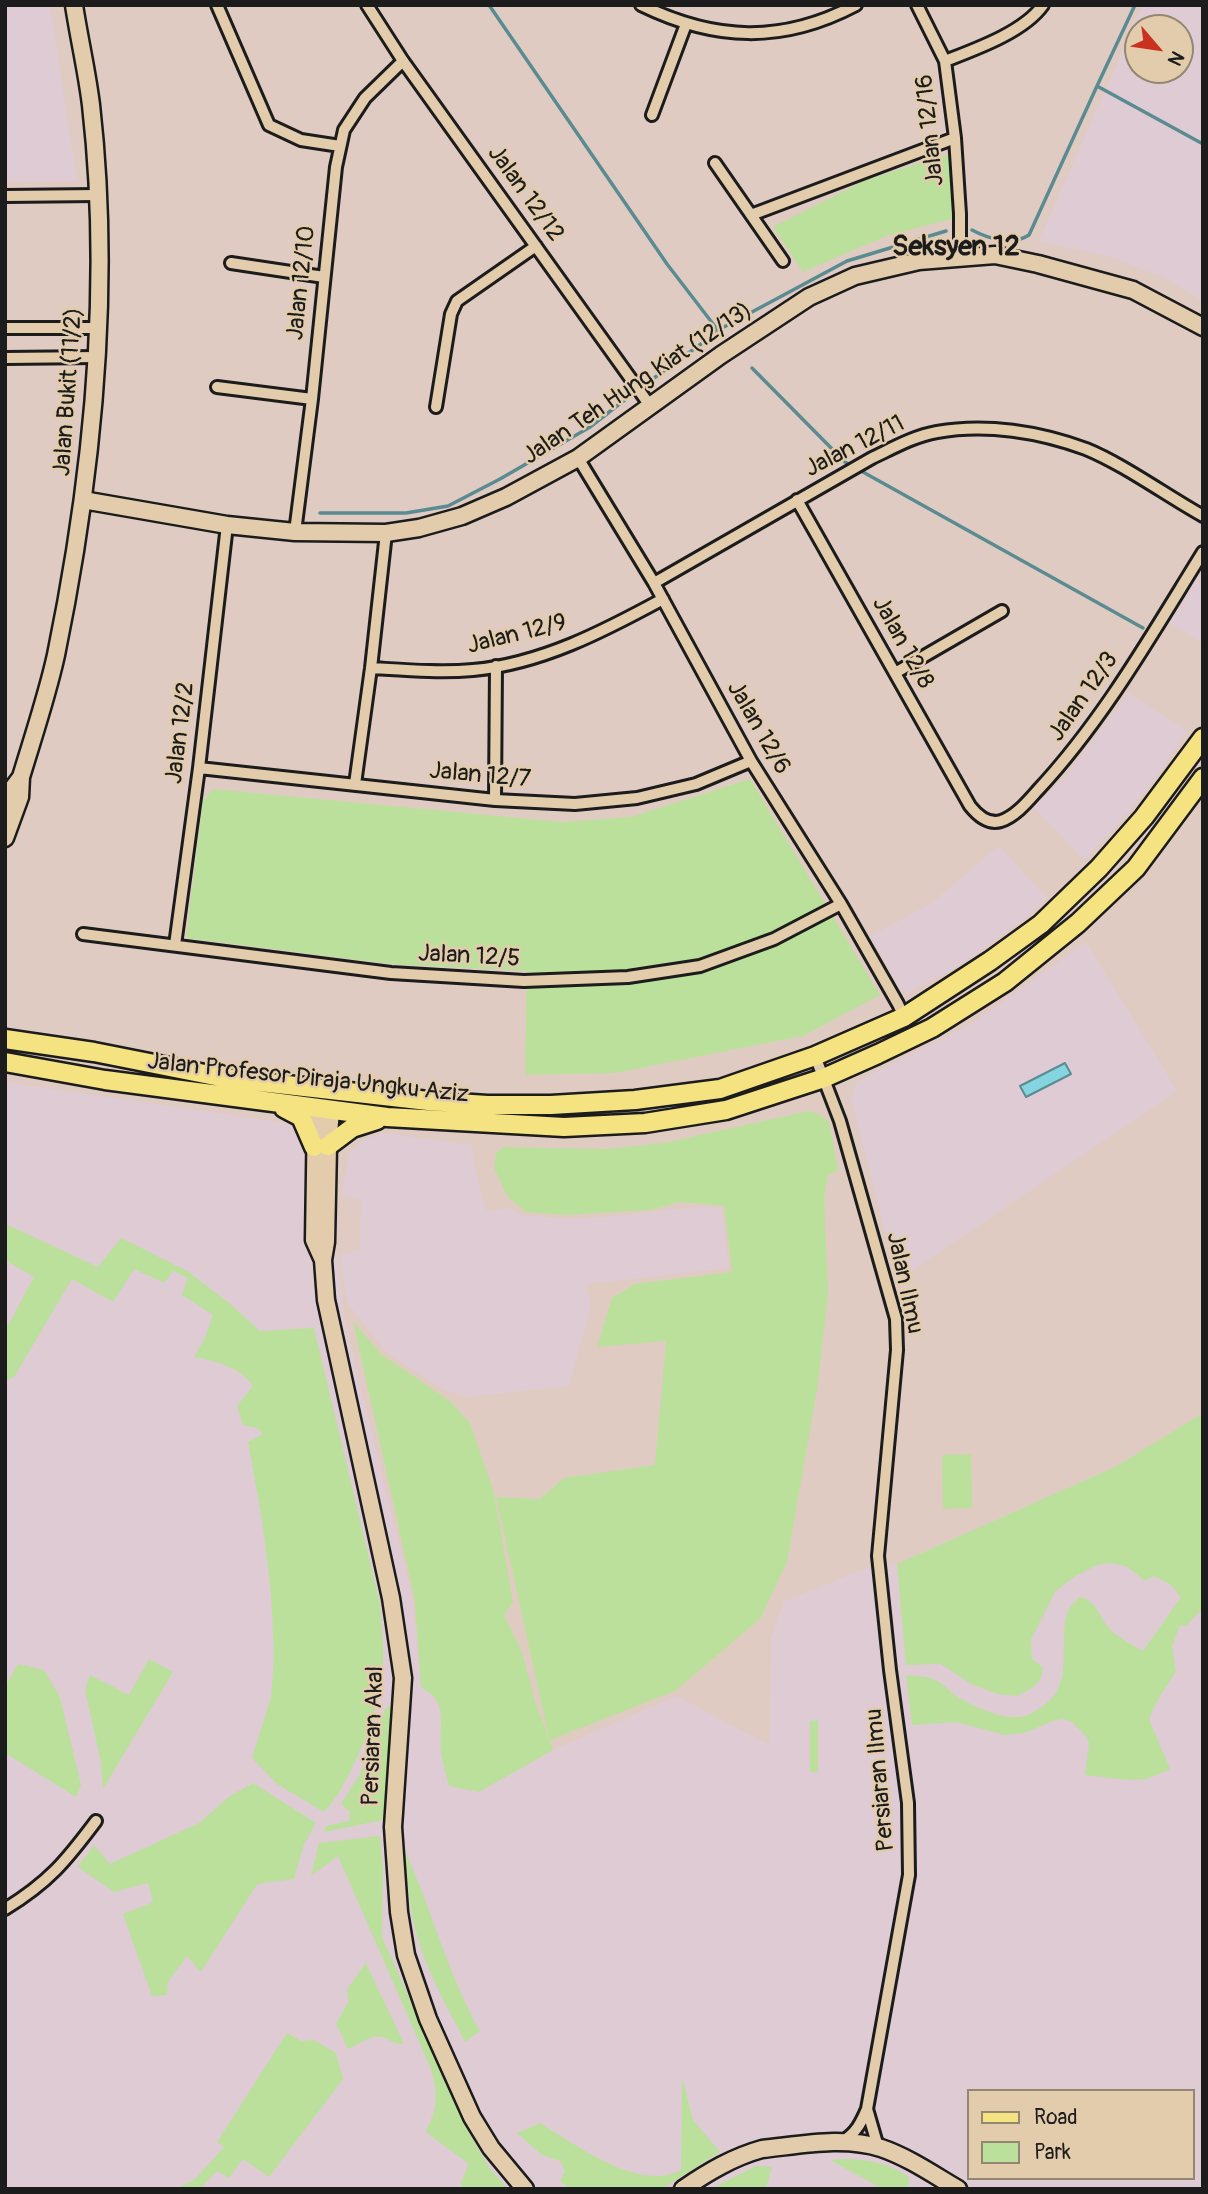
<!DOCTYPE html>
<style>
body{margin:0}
#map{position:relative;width:1208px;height:2194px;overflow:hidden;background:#e0cbc3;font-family:Pangolin,sans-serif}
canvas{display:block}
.frame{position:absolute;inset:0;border:7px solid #1c1c1c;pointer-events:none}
.legend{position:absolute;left:967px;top:2089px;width:228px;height:91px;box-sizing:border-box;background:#e2ccab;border:2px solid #938672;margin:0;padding:9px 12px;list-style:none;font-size:21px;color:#1c1c1c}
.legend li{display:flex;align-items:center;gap:14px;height:35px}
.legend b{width:35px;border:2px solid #938672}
.north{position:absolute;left:1124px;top:14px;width:70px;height:70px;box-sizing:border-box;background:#e2ccab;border:2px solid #938672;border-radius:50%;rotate:119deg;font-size:19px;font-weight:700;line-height:28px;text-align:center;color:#1c1c1c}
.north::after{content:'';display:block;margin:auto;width:24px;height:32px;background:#c8321e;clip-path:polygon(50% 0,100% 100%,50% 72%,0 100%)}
</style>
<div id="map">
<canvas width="1208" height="2194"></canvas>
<div class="frame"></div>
<ul class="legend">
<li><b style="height:9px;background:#f5e381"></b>Road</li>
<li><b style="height:19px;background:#bbe09b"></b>Park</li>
</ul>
<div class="north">N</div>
</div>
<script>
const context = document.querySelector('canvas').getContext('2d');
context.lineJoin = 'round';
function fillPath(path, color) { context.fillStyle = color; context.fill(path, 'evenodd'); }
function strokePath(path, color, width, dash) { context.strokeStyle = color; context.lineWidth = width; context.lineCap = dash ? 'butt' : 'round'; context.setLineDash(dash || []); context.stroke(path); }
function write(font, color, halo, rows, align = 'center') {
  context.font = font + ' Pangolin,sans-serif'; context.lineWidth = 5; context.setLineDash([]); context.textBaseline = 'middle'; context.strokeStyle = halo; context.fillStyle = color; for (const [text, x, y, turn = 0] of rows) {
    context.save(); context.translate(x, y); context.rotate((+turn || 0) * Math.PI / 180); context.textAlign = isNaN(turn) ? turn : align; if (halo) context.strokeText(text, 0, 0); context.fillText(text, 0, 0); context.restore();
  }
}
fillPath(new Path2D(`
 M 5,5 L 50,5 L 77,181 L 5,182 Z
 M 1143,5 L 1203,5 L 1203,301 L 1166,278 L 1111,257 L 1039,241 ZM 1138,28 L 1180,28 L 1180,70 L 1138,70 Z
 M 1203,569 L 1203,643 L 1170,623 Z
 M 1128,693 L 1187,731 L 1155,779 L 1119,823 L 1084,860 L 1034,807 L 1065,778 Z
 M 999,846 L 1047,898 L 1027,917 L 962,964 L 906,994 L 900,990 L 871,936 L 932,903 Z
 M 1086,942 L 1177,1091 L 898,1280 L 851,1099 L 857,1082 L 971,1024 Z
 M 5,1082 L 292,1124 L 301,1134 L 305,1146 L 308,1241 L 335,1240 L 345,1322 L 413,1600 L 421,1687 L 434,1694 L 441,1710 L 441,1753 L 479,1792 L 553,1750 L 676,1696 L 769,1745 L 771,1639 L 784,1602 L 861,1570 L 897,1564 L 1115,1467 L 1203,1497 L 1203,2189 L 5,2189 ZM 968,2091 L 1192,2091 L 1192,2178 L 968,2178 Z
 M 384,1133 L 471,1145 L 480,1191 L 487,1212 L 508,1208 L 523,1215 L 566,1219 L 608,1217 L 706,1206 L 722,1209 L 729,1268 L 586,1284 L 591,1305 L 569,1386 L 466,1397 L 444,1390 L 386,1352 L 347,1302 L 340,1255 L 360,1250 L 361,1200 L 342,1195 L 349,1153 L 365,1139 Z`), '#dfcbd4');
fillPath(new Path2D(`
 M 949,154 L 955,218 L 886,236 L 803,272 L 773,227 L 866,180 Z
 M 750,779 L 880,995 L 803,1036 L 615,1073 L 525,1075 L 527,971 L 390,964 L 186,938 L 203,801 L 213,789 L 561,822 L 631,817 Z
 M 809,1111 L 820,1115 L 829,1122 L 838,1170 L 828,1175 L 824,1197 L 828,1292 L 818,1384 L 787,1562 L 760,1619 L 675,1691 L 550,1740 L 553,1750 L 479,1792 L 449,1786 C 446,1775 443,1764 441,1753 C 438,1725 450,1702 421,1687 L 415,1601 L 353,1321 L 381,1354 L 450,1401 L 470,1423 L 494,1492 L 513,1602 L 504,1615 L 522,1652 L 536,1704 L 549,1738 L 496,1497 L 540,1499 L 564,1478 L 655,1465 L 666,1341 L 597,1347 L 612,1298 L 635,1284 L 732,1272 L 724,1206 L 680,1202 L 651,1210 L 565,1215 L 526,1212 L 507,1196 L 494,1168 L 496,1154 L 503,1147 L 608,1149 L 664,1143 Z
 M 6,1224 L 98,1267 L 121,1238 L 187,1271 L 229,1303 L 260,1331 L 314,1328 L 380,1604 C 382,1628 385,1655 382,1679 C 377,1714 349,1788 324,1812 L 277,1784 L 252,1758 L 271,1697 L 274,1657 L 271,1592 L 262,1520 L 248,1442 L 263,1434 L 257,1428 L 243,1425 L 237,1406 L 253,1386 C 239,1366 217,1362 194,1357 L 205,1338 L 213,1315 L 182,1295 L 188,1278 L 173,1271 L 164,1283 L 134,1269 L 113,1302 L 72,1279 L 14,1377 L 5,1381 L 5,1331 L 34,1277 L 5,1260 Z
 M 1200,1415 L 1203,1416 L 1203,1612 L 1198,1613 L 1186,1626 L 1180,1625 L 1172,1646 L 1176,1671 L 1156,1703 L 1149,1719 L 1170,1769 L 1147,1779 L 1127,1780 L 1085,1775 L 1089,1743 L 1087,1737 L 1071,1721 L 1064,1719 L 1056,1720 L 1024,1733 L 1005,1735 L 956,1722 L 912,1725 L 906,1675 C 915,1676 929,1676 937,1681 C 945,1685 951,1693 958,1697 C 975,1707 1000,1719 1019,1717 C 1028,1716 1036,1711 1043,1706 C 1084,1679 1045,1618 1081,1597 C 1099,1602 1100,1622 1114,1633 C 1123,1640 1134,1646 1143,1651 L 1181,1597 L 1170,1584 L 1154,1576 L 1145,1581 L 1126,1566 L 1110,1563 L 1097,1565 L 1074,1577 L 1055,1592 L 1031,1639 L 1032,1659 L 1043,1667 L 1040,1680 L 1032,1688 L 1017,1696 L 997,1694 L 971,1684 L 941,1664 L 906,1665 L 897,1564 L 1115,1467 Z
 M 971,1454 L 972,1508 L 943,1509 L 942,1455 Z
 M 149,1659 L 173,1672 L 103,1789 L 101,1762 L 85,1690 L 90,1675 L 129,1695 Z
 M 18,1664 L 44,1670 L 60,1697 L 81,1785 L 76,1797 L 5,1753 L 5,1687 Z
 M 392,1705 L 383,1820 L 324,1832 L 326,1826 L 349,1821 L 350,1812 L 341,1804 L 360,1774 L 385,1709 Z
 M 818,1720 L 818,1772 L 810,1772 L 810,1721 Z
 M 253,1783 L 316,1823 L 304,1844 L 294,1879 L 257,1884 L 201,1972 L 187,1956 L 168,1982 L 167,1995 L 152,1996 L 123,1914 L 153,1902 L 148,1883 L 114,1892 L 78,1867 L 94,1845 L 110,1864 L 199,1823 L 230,1796 Z
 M 380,1836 L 383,1869 L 382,1937 L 466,2127 L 488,2166 L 508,2189 L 467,2189 L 460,2184 L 469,2164 L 426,2132 C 438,2106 438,2096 431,2069 L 338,1856 L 311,1876 L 319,1843 Z
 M 405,1851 C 432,1910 448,1975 480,2031 L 465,2042 C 447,2006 426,1971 416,1932 C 409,1905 407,1878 405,1851 Z
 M 366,1963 L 404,2044 C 391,2043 392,2041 382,2037 C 371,2034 358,2045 348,2049 L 336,2023 L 348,2003 L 347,1989 Z
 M 287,2033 L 301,2041 L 314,2040 L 336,2053 L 343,2079 L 269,2177 L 243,2159 L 229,2178 L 217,2171 L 200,2189 L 176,2189 L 195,2179 L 224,2147 L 217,2142 Z
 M 682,2077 L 693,2120 L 720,2152 L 662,2189 L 570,2189 L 560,2181 L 565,2171 L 560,2161 L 542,2155 L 517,2133 L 540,2123 C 575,2144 639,2193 681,2170 Z
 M 843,2159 C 867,2159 889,2163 909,2177 L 908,2189 L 883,2189 L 830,2160 Z
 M 756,2166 L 772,2167 L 766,2189 L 710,2189 Z`), '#bbe09b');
const water = new Path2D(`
 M 1065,1063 L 1071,1074 L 1026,1097 L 1020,1086 Z`);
fillPath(water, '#84d5df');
strokePath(water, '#5a8b91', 2);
strokePath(new Path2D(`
 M 489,5 L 667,264 L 720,333
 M 1097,86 L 1135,5
 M 972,230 C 989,239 1012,246 1029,235 L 1097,86 L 1203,144
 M 752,368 L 845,462 L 1143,628
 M 643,386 L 712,336 L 716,329 L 724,327 L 847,261 L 946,231
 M 320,513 L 406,513 L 448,506 L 500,479 L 590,427 L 631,395`), '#5a8b91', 3.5);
const street = new Path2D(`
 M 217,5 L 269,125 L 301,140 L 340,146
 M 367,5 L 403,61 L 651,407
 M 641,5 C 715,41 782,44 856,5
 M 917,5 L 945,61 L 955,138 L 960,214 L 960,257
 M 945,61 C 976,49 1024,32 1043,5
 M 652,115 L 686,24
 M 715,163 L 783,261
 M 5,196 L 97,195
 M 751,215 L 955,138
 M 231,263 L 324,277
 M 5,328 L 99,328
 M 5,358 L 98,357
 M 217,387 L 312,399
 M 436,407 L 451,314 L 457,301 L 536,246
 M 578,458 L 654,583 L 751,761 L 841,904 L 898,1004 L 904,1017
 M 797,500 L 970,806 C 978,816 988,825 1001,821 C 1016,816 1028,801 1038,790 C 1104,719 1152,634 1203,552
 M 295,532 L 312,399 L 336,167 L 344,130 L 365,98 L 403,61
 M 654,583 L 872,458 C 893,448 914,436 937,432 C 986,423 1040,432 1086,449 C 1123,464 1167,496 1203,516
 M 371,668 C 405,670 440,673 473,670 C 541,664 604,631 663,599
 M 895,673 L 1002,611
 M 199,768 L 495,800 L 575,804 L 637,798 L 696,784 L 751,761
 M 355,784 L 371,668 L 386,533
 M 495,800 L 496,666
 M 83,934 L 391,973 L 524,981 L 628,977 L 700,966 L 774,939 L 841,904
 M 175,945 L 199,768 L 227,525
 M 815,1056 L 840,1121 L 896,1319 L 897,1350 L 878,1556 L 890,1670 L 908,1803 L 909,1875 L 867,2109
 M 5,1909 C 49,1882 66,1861 96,1821
 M 843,2141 C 856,2133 861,2123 867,2109 L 878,2147`);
const secondary = new Path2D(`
 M 83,500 L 227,525 L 295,532 L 386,533 L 419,528 L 462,516 L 506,497 L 578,458 L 721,355 L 809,297 L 855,276 L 919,261 L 995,255 L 1038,264 L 1133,290 L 1203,327
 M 5,803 L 9,793 L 21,777
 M 5,838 L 20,797 L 21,777 C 33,737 47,696 56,655 C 93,475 112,288 91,105 C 87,72 79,38 74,5
 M 316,1108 L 314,1240 L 323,1260
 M 331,1110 L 328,1146 L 326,1242 L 323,1260 L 326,1300 L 391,1598 L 403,1678 L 393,1827 L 399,1912 L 406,1955 L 428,2019 L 472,2117 L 491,2148 L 525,2189
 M 683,2189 C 708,2172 733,2157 762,2149 C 801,2145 843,2136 881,2148 C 908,2157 934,2175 958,2189`);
const primary = new Path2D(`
 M 5,1039 L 94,1052 L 225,1078 L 428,1101 L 487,1105 L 551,1105 L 635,1100 L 720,1089 L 815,1056 L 904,1017 L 990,961 L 1041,924 L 1099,868 L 1144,817 L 1203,738
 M 5,1062 L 105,1080 L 387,1117 L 564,1127 L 645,1123 L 726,1110 L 824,1078 L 878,1054 L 932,1028 L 1005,982 L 1078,923 L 1136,868 L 1203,778
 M 284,1108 L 301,1117 L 314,1147
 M 328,1146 L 352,1128 L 377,1120`);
strokePath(street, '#1c1c1c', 16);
strokePath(secondary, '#1c1c1c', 21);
strokePath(primary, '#1c1c1c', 23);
strokePath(street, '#e2ccab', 10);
strokePath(secondary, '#e2ccab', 16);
strokePath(primary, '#f5e381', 18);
write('24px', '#1c1c1c', '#e2ccab', [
 ["Jalan 12/16",931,130,-96],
 ["Jalan 12/12",525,194,54],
 ["Jalan 12/10",302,283,-84],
 ["Jalan Teh Hung Kiat (12/13)",638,384,-34],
 ["Jalan Bukit (11/2)",69,392,-86],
 ["Jalan 12/11",855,447,-27],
 ["Jalan 12/9",517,635,-14],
 ["Jalan 12/8",902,643,61],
 ["Jalan 12/3",1084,697,-55],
 ["Jalan 12/6",758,728,60],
 ["Jalan 12/2",181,733,-83],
 ["Jalan 12/7",480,776,5],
 ["Jalan 12/5",469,957,3],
 ["Jalan Profesor Diraja Ungku Aziz",308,1079,6],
 ["Jalan Ilmu",904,1283,78],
 ["Persiaran Akal",374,1736,-88],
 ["Persiaran Ilmu",881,1780,-95]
]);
write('bold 28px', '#1c1c1c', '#e2ccab', [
 ["Seksyen 12",956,248]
]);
</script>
